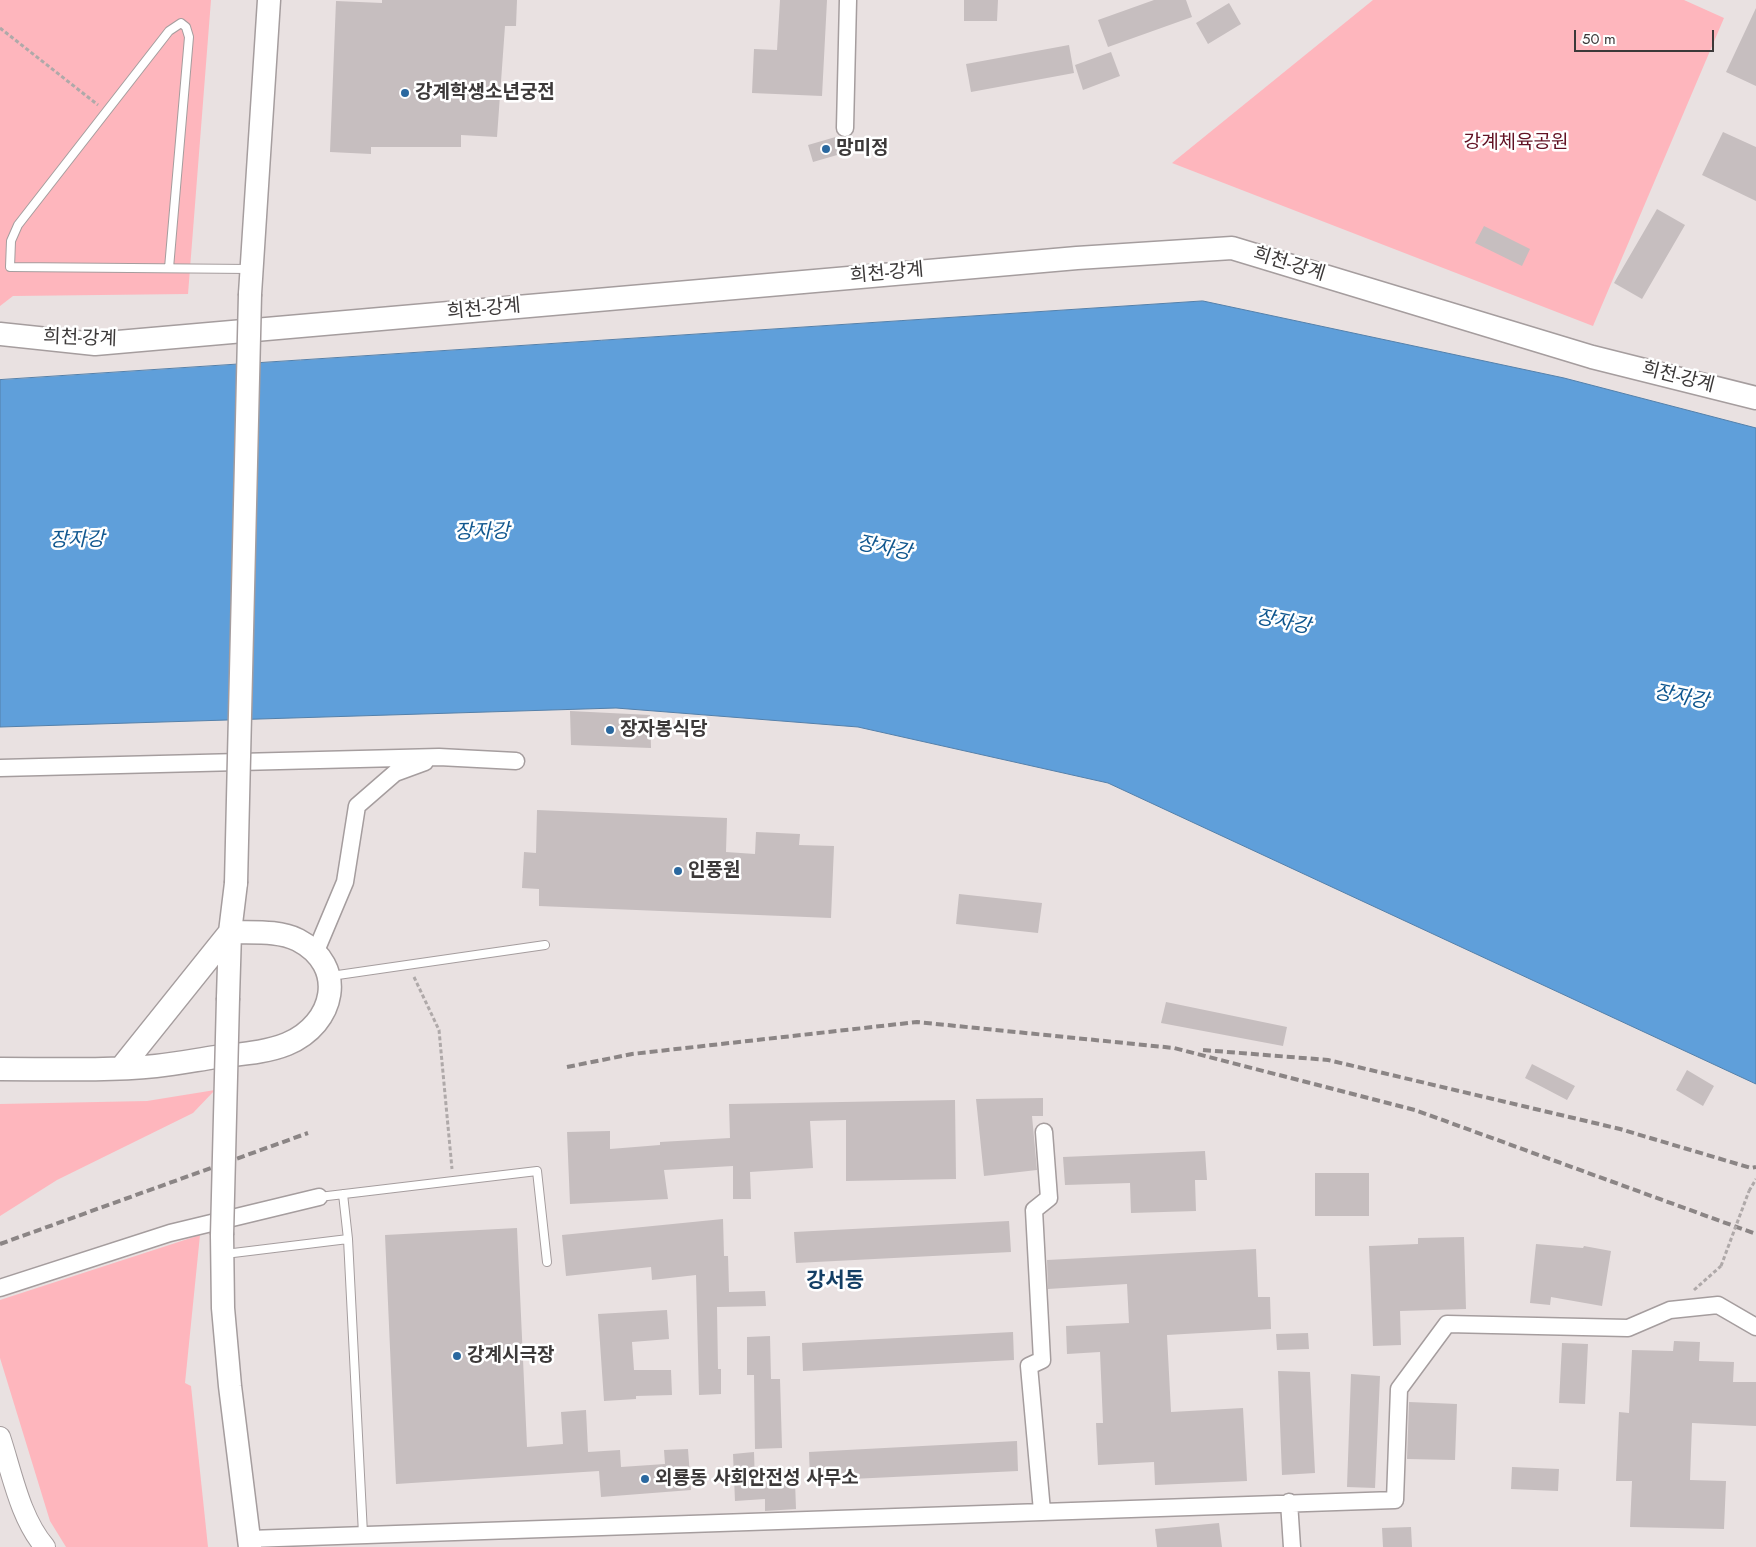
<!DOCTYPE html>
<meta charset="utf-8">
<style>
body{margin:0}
#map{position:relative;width:1756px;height:1547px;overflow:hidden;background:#e9e1e1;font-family:Jost,sans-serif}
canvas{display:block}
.scale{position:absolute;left:1574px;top:30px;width:140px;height:22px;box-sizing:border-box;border:2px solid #3c3939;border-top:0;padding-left:6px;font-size:15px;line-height:18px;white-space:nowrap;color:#3c3939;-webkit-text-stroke:4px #fff;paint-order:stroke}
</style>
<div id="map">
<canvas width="1756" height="1547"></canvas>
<div class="scale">50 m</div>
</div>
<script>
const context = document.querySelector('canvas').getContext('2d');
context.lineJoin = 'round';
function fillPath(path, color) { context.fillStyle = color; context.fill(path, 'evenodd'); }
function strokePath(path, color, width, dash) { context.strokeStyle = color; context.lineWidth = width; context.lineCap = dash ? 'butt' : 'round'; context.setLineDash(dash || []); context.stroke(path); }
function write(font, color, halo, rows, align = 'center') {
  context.font = font + ' Jost,"Noto Sans KR",sans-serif'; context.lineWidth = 5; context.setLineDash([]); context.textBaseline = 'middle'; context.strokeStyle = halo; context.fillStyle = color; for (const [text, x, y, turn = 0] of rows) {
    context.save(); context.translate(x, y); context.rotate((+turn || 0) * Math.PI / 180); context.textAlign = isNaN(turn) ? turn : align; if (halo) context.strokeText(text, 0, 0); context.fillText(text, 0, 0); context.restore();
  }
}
fillPath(new Path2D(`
 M 0,0 L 211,0 L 188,294 L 13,296 L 0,306 Z
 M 1373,0 L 1684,0 L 1724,18 L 1593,326 L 1172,163 Z
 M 215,1090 L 193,1113 L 57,1180 L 0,1216 L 0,1104 L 147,1101 Z
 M 200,1235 L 185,1383 L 191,1386 L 208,1547 L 66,1547 L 50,1521 L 0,1358 L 0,1300 Z`), '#feb6bd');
const water = new Path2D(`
 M 1203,301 L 1564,378 L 1756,428 L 1756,1084 L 1108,783 L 858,727 L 616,708 L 0,727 L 0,380 Z`);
fillPath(water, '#5f9fda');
strokePath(water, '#5480aa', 1);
fillPath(new Path2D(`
 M 382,0 L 517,0 L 516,26 L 505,26 L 497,137 L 461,135 L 461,147 L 371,147 L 371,154 L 330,152 L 336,1 L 382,3 Z
 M 780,0 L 827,0 L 822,96 L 752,93 L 754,49 L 777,50 Z
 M 964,0 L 998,0 L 997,21 L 964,21 Z
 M 1154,0 L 1186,0 L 1192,17 L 1108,47 L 1098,20 Z
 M 1229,3 L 1241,24 L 1208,44 L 1196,23 Z
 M 1756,8 L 1756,86 L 1726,72 Z
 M 1069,45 L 1074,73 L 971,92 L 966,64 Z
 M 1111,52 L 1120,76 L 1083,90 L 1075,65 Z
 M 1723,132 L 1756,147 L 1756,201 L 1702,175 Z
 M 839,136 L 844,153 L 813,162 L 808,145 Z
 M 1657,209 L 1685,225 L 1642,299 L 1614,283 Z
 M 1484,226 L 1530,249 L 1522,266 L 1475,243 Z
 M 570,711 L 650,715 L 651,748 L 571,745 Z
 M 537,810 L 727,818 L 726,852 L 755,854 L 756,832 L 800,834 L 799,845 L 834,846 L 831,918 L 539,906 L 539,889 L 522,888 L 524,852 L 536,853 Z
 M 959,894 L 1042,903 L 1038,933 L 956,924 Z
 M 1166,1002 L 1287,1027 L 1283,1046 L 1161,1023 Z
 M 1532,1064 L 1575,1086 L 1567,1100 L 1525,1078 Z
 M 1687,1070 L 1714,1086 L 1703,1106 L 1676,1090 Z
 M 1043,1098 L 1043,1116 L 1032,1116 L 1037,1170 L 984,1176 L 976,1099 Z
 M 955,1100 L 956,1179 L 846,1181 L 846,1120 L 810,1121 L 813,1168 L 750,1172 L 751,1199 L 733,1199 L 733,1166 L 664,1170 L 668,1199 L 570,1204 L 567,1132 L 610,1131 L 610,1149 L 660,1145 L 660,1142 L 730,1138 L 729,1104 Z
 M 1205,1151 L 1207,1180 L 1195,1180 L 1196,1211 L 1131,1213 L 1130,1183 L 1065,1185 L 1063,1157 Z
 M 1315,1173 L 1369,1173 L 1369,1216 L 1315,1216 Z
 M 723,1219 L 724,1256 L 728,1256 L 729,1292 L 765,1291 L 766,1306 L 717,1307 L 718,1369 L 721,1369 L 721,1394 L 699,1395 L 696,1275 L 652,1280 L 651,1267 L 566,1276 L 562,1235 Z
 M 1009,1221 L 1011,1252 L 796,1263 L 794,1232 Z
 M 517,1228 L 527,1447 L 563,1444 L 561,1412 L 586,1410 L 588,1452 L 620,1450 L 621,1467 L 665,1464 L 664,1450 L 688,1449 L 691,1490 L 601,1497 L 599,1471 L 396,1484 L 385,1235 Z
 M 1464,1237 L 1466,1309 L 1400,1311 L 1401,1345 L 1373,1346 L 1369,1246 L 1418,1244 L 1418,1238 Z
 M 1536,1244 L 1583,1248 L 1584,1246 L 1611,1251 L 1602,1306 L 1551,1297 L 1550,1305 L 1530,1303 Z
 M 1256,1249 L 1258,1297 L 1270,1297 L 1271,1329 L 1167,1335 L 1171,1412 L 1243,1408 L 1247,1481 L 1155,1485 L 1154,1462 L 1098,1465 L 1096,1423 L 1103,1423 L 1100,1352 L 1067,1354 L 1066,1326 L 1129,1323 L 1127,1284 L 1048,1289 L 1047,1260 Z
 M 667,1310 L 669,1339 L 632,1342 L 634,1370 L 671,1370 L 672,1395 L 636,1396 L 636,1399 L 604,1401 L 598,1314 Z
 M 1013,1332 L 1014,1360 L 803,1371 L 802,1343 Z
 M 1308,1333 L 1309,1349 L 1277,1350 L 1276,1334 Z
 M 770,1336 L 771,1379 L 780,1379 L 782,1448 L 755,1449 L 754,1375 L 747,1375 L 747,1337 Z
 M 1674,1341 L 1700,1342 L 1699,1361 L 1734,1362 L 1733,1382 L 1756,1382 L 1756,1426 L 1692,1423 L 1690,1480 L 1726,1481 L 1724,1529 L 1630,1527 L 1632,1481 L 1616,1481 L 1619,1412 L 1629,1413 L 1632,1350 L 1673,1351 Z
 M 1562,1343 L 1588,1344 L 1585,1404 L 1559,1403 Z
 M 1278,1371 L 1310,1372 L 1315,1473 L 1282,1475 Z
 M 1351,1374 L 1380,1376 L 1375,1488 L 1347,1487 Z
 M 1409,1402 L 1457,1404 L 1455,1460 L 1407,1459 Z
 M 1017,1441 L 1018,1471 L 810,1481 L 809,1452 Z
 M 754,1452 L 755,1483 L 795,1481 L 796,1509 L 765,1511 L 765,1499 L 735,1501 L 733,1454 Z
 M 1512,1467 L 1559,1469 L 1558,1491 L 1511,1489 Z
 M 1219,1523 L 1222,1547 L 1157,1547 L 1155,1529 Z
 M 1411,1527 L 1412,1547 L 1383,1547 L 1382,1528 Z`), '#c6bebf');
const service = new Path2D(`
 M 169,268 L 189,37 L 186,27 L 181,23 L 169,31 L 18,225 L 11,241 L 10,267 L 251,269
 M 331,976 L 545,945
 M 343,1194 L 348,1239 L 363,1534
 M 319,1197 L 537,1171 L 547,1262
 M 225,1254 L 348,1239`);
const minor = new Path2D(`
 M 845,128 L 848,0
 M 0,768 L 439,757 L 516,761
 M 316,951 L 345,882 L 357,806 L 395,773 L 425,762
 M 0,1288 L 170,1233 L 319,1197
 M 1289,1502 L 1292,1547
 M 1042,1511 L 1029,1366 L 1042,1360 L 1034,1210 L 1049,1198 L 1044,1132
 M 249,1539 L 1395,1500 L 1399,1389 L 1447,1324 L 1628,1328 L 1670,1310 L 1718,1305 L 1756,1327`);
const tertiary = new Path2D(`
 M 0,1437 C 12,1473 20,1518 45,1547`);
const secondary = new Path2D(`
 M 250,294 L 269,0
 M 0,334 L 95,344 L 1077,258 L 1232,248 L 1592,357 L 1756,398
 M 228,998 L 230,932 L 236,883
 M 0,1069 C 52,1069 104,1071 156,1066 C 176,1064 196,1060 216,1057 C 239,1054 265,1053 287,1044 C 335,1024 348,966 298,940 C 278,930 252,933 230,932 L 121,1068
 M 222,1235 L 223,1308 L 230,1386 L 250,1547`);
strokePath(service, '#a59d9e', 10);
strokePath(minor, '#a59d9e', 19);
strokePath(tertiary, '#a59d9e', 22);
strokePath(secondary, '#a59d9e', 25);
strokePath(new Path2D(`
 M 0,28 L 98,105
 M 414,977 L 439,1030 L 452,1169
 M 1749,1191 L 1756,1179
 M 1694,1290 L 1721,1266`), '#afa9a9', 3, [4, 2.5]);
strokePath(service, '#fff', 8);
strokePath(minor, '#fff', 16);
strokePath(tertiary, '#fff', 20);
strokePath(secondary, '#fff', 22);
strokePath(new Path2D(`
 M 1203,1050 L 1328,1060 L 1620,1129 L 1751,1168 L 1756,1167
 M 567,1067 L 632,1054 L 917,1022 L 1174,1048 L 1415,1110 L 1756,1234
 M 0,1244 L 308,1133`), '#8b8585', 4, [8, 4]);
const secondaryBridge = new Path2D(`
 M 236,883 L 250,294
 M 222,1235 L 228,998`);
strokePath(secondaryBridge, '#a59d9e', 25, []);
strokePath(new Path2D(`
 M 1721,1266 L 1749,1191`), '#afa9a9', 3, [4, 2.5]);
strokePath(secondaryBridge, '#fff', 22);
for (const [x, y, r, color] of [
 [405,93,5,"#2a689f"],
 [826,149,5,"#2a689f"],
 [610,730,5,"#2a689f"],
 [678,871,5,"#2a689f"],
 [457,1356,5,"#2a689f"],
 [645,1479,5,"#2a689f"]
]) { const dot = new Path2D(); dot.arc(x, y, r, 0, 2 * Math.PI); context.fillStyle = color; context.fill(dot); strokePath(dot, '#fff', 2); }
write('bold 19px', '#3c3939', '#fff', [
 ["강계학생소년궁전",415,93],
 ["망미정",836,149],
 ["장자봉식당",620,730],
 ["인풍원",688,871],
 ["강계시극장",467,1356],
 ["외룡동 사회안전성 사무소",655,1479]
], 'left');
write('19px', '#621224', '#fff', [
 ["강계체육공원",1516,143]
]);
write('19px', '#3c3939', '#fff', [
 ["희천-강계",1289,265,17],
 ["희천-강계",887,274,-5],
 ["희천-강계",484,310,-5],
 ["희천-강계",80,339,2],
 ["희천-강계",1678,378,14]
]);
write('italic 20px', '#10578f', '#fff', [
 ["장자강",482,533,-1],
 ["장자강",77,541,-1],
 ["장자강",884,549,11],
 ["장자강",1283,623,11],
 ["장자강",1681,698,11]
]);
write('bold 21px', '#133e64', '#fff', [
 ["강서동",835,1282]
]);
</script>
